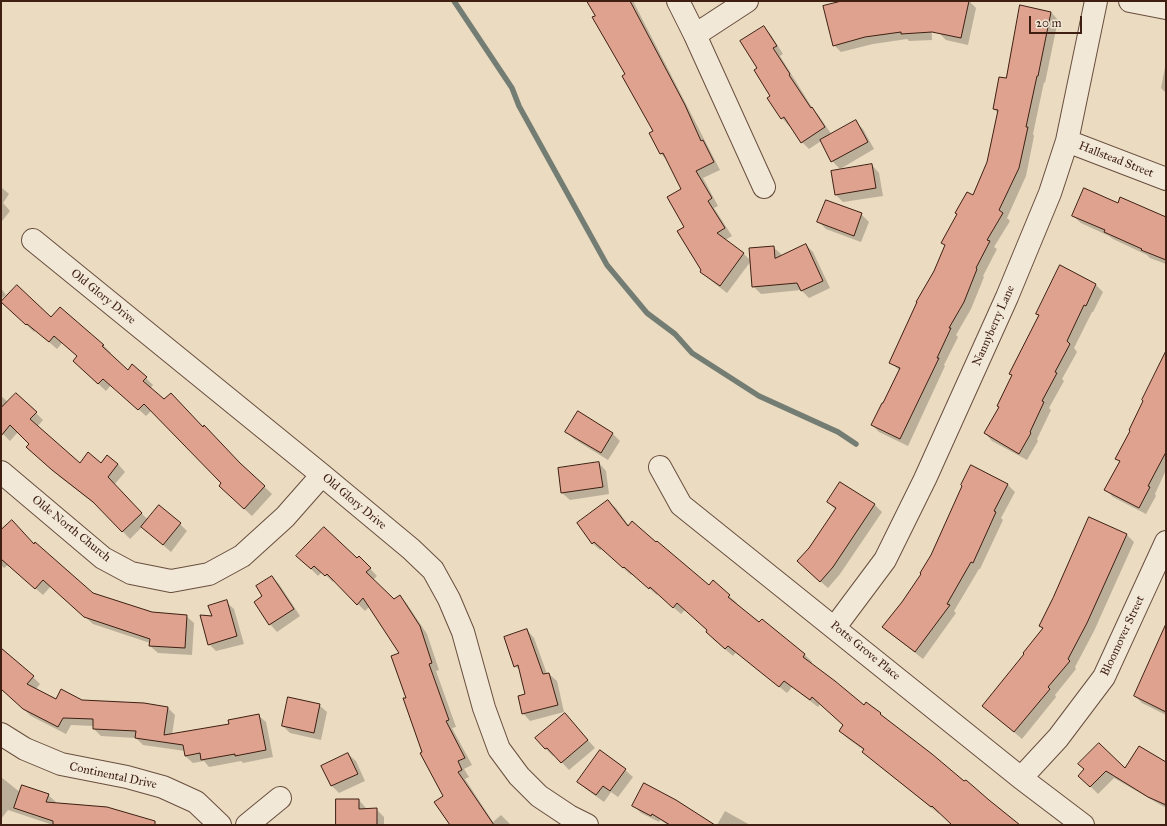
<!DOCTYPE html>
<style>
body{margin:0}
#map{position:relative;width:1167px;height:826px;overflow:hidden;background:#eadbc1;font-family:"IM FELL Great Primer",serif}
canvas{display:block}
.frame{position:absolute;inset:0;border:2px solid #3e1f12;pointer-events:none}
.scale{position:absolute;left:1029px;top:16px;width:53px;height:18px;box-sizing:border-box;border:2px solid #3e1f12;border-top:0;padding-left:5px;font-size:12px;line-height:14px;white-space:nowrap;color:#3e1f12;-webkit-text-stroke:3px #f1e8d7;paint-order:stroke}
</style>
<div id="map">
<canvas width="1167" height="826"></canvas>
<div class="frame"></div>
<div class="scale">20 m</div>
</div>
<script>
const context = document.querySelector('canvas').getContext('2d');
context.lineJoin = 'round';
function fillPath(path, color) { context.fillStyle = color; context.fill(path, 'evenodd'); }
function strokePath(path, color, width, dash) { context.strokeStyle = color; context.lineWidth = width; context.lineCap = dash ? 'butt' : 'round'; context.setLineDash(dash || []); context.stroke(path); }
function write(font, color, halo, rows, align = 'center') {
  context.font = font + ' "IM FELL Great Primer",serif'; context.lineWidth = 3.5; context.setLineDash([]); context.textBaseline = 'middle'; context.strokeStyle = halo; context.fillStyle = color; for (const [text, x, y, turn = 0] of rows) {
    context.save(); context.translate(x, y); context.rotate((+turn || 0) * Math.PI / 180); context.textAlign = isNaN(turn) ? turn : align; if (halo) context.strokeText(text, 0, 0); context.fillText(text, 0, 0); context.restore();
  }
}
fillPath(new Path2D(`
 M 588,1 L 633,1 L 720,170 L 703,178 L 718,206 L 714,208 L 732,236 L 725,240 L 744,254 L 751,261 L 727,293 L 709,279 L 701,272 L 703,270 L 682,189 L 669,162 L 661,154 L 654,131 L 627,75 Z
 M 846,1 L 930,1 L 932,40 L 909,41 L 907,39 L 873,44 L 841,52 L 834,45 Z
 M 946,1 L 969,1 L 976,8 L 968,45 L 946,40 L 939,33 Z
 M 1051,12 L 1058,20 L 1045,83 L 1044,82 L 1033,134 L 1034,136 L 1026,176 L 1007,218 L 1010,221 L 994,247 L 997,249 L 983,276 L 984,277 L 971,309 L 956,335 L 958,337 L 944,365 L 945,366 L 908,446 L 879,432 L 872,425 L 884,405 L 900,371 L 891,363 L 946,246 L 943,243 L 973,196 L 988,163 L 998,113 L 994,109 L 1007,79 Z
 M 764,27 L 771,35 L 783,54 L 780,56 L 813,109 L 819,116 L 832,135 L 856,122 L 863,129 L 874,149 L 840,169 L 832,161 L 821,141 L 809,149 L 802,142 L 790,125 L 789,126 L 782,118 L 759,68 Z
 M 1166,62 L 1166,93 L 1161,88 Z
 M 872,165 L 879,173 L 883,196 L 843,202 L 836,195 Z
 M 1,187 L 9,194 L 3,203 L 10,211 L 2,221 L 1,221 Z
 M 1118,204 L 1166,218 L 1166,264 L 1150,258 L 1147,255 L 1113,239 L 1109,236 L 1081,223 L 1073,216 Z
 M 861,214 L 869,222 L 861,242 L 826,229 L 819,222 Z
 M 806,245 L 813,252 L 830,288 L 809,298 L 801,290 L 761,294 L 753,286 L 773,247 L 781,254 L 781,256 Z
 M 1060,267 L 1096,285 L 1103,292 L 1093,312 L 1092,312 L 1074,348 L 1077,352 L 1062,379 L 1064,381 L 1049,408 L 1051,410 L 1037,439 L 1038,441 L 1027,460 L 992,441 L 985,433 L 1000,407 L 1040,316 L 1038,314 Z
 M 1,288 L 6,295 L 1,299 Z
 M 2,302 L 51,319 L 60,308 L 103,345 L 111,353 L 109,354 L 128,371 L 146,378 L 153,385 L 150,389 L 203,428 L 272,494 L 252,516 L 227,493 L 223,483 L 151,411 L 146,416 L 111,385 L 106,391 L 81,368 L 78,357 L 62,343 L 57,349 L 35,330 L 34,332 Z
 M 1166,352 L 1166,470 L 1155,494 L 1156,496 L 1146,514 L 1113,497 L 1105,489 L 1120,462 L 1117,459 L 1131,431 Z
 M 1,396 L 8,402 L 36,413 L 43,420 L 37,427 L 80,464 L 101,464 L 107,456 L 118,464 L 125,472 L 114,485 L 148,520 L 180,524 L 187,531 L 171,552 L 142,527 L 130,539 L 100,508 L 60,477 L 35,455 L 27,447 L 31,444 L 18,432 L 10,441 L 1,432 Z
 M 567,432 L 613,434 L 620,441 L 608,460 L 574,439 Z
 M 599,463 L 606,471 L 609,494 L 570,500 L 562,493 Z
 M 972,466 L 1008,485 L 1015,492 L 1001,518 L 1003,520 L 980,569 L 979,569 L 954,611 L 956,613 L 923,659 L 891,634 L 903,602 L 922,574 L 932,556 Z
 M 608,501 L 616,508 L 629,526 L 709,586 L 729,596 L 737,603 L 735,604 L 759,624 L 762,620 L 805,655 L 812,662 L 811,664 L 864,707 L 880,714 L 1017,825 L 953,825 L 939,813 L 939,814 L 871,759 L 863,752 L 865,751 L 847,738 L 840,731 L 844,725 L 820,704 L 818,707 L 792,687 L 787,693 L 736,652 L 733,656 L 714,640 L 707,632 L 708,631 L 685,610 L 681,614 L 658,594 L 657,595 L 632,574 L 631,575 L 602,549 L 600,550 L 592,543 Z
 M 828,502 L 875,505 L 882,512 L 840,574 L 828,588 L 806,569 L 810,549 L 836,510 Z
 M 1,529 L 34,545 L 92,593 L 152,613 L 186,616 L 194,623 L 192,655 L 158,653 L 150,646 L 150,643 L 93,624 L 51,586 L 43,595 L 8,565 L 4,568 L 1,565 Z
 M 1127,535 L 1134,542 L 1094,631 L 1075,667 L 1076,669 L 1055,695 L 1056,697 L 1022,739 L 983,706 L 1025,654 L 1043,629 L 1040,626 Z
 M 298,556 L 357,559 L 359,557 L 377,576 L 373,580 L 394,600 L 400,596 L 407,604 L 427,634 L 439,670 L 436,671 L 456,727 L 452,728 L 472,765 L 464,769 L 469,777 L 465,779 L 493,822 L 501,815 L 511,825 L 451,825 L 444,796 L 423,752 L 407,698 L 401,654 L 370,606 L 365,611 L 334,580 L 333,582 L 322,572 L 318,576 Z
 M 272,577 L 279,584 L 300,616 L 277,632 L 270,624 Z
 M 226,602 L 234,609 L 244,644 L 216,651 L 209,644 L 213,617 Z
 M 527,630 L 534,638 L 547,674 L 549,674 L 557,681 L 564,712 L 530,721 L 523,713 L 527,695 L 521,671 L 515,666 Z
 M 1166,630 L 1166,715 L 1142,703 L 1135,696 Z
 M 1,661 L 33,677 L 40,684 L 36,689 L 56,700 L 144,704 L 168,708 L 175,715 L 172,735 L 230,725 L 258,715 L 266,722 L 273,757 L 243,763 L 241,761 L 209,767 L 204,761 L 193,763 L 185,756 L 185,751 L 143,745 L 136,738 L 101,736 L 94,729 L 94,726 L 71,725 L 66,734 L 31,716 L 1,689 Z
 M 319,705 L 327,712 L 321,740 L 290,733 L 283,726 Z
 M 565,714 L 595,748 L 569,770 L 555,755 L 553,756 L 546,749 L 537,738 Z
 M 348,754 L 356,761 L 365,781 L 339,793 L 332,786 L 322,766 Z
 M 1166,763 L 1166,808 L 1114,778 L 1098,794 L 1080,776 L 1086,770 L 1125,769 Z
 M 625,770 L 633,777 L 618,797 L 611,792 L 604,802 L 586,789 L 578,781 Z
 M 1,777 L 21,793 L 48,795 L 56,802 L 55,804 L 150,825 L 53,825 L 8,810 L 1,819 Z
 M 359,800 L 366,808 L 366,809 L 376,809 L 384,817 L 384,825 L 337,825 Z
 M 634,806 L 713,825 L 668,825 L 660,820 L 659,822 L 641,813 Z
 M 725,811 L 750,825 L 717,825 Z`), '#0003');
strokePath(new Path2D(`
 M 454,1 L 512,88 L 519,106 L 607,265 L 647,313 L 675,334 L 692,353 L 759,396 L 838,432 L 856,444`), '#747d73', 5.5);
const building = new Path2D(`
 M 587,1 L 630,1 L 685,105 L 701,141 L 703,140 L 714,162 L 696,171 L 712,198 L 708,201 L 725,228 L 717,233 L 744,253 L 720,286 L 700,272 L 701,270 L 677,231 L 684,227 L 667,197 L 681,189 L 663,153 L 660,154 L 649,133 L 653,131 L 622,76 L 625,74 L 592,17 L 595,16 Z
 M 842,1 L 969,1 L 961,38 L 932,32 L 901,34 L 901,32 L 865,37 L 833,46 L 823,6 Z
 M 1020,5 L 1051,12 L 1038,76 L 1037,76 L 1026,127 L 1028,127 L 1019,168 L 999,210 L 1003,213 L 987,240 L 990,241 L 976,268 L 977,269 L 964,302 L 949,328 L 951,328 L 937,358 L 939,358 L 900,439 L 871,425 L 882,403 L 883,403 L 900,368 L 889,363 L 917,302 L 916,302 L 934,271 L 945,245 L 941,243 L 957,214 L 955,213 L 967,192 L 973,195 L 987,162 L 998,110 L 993,109 L 999,77 L 1006,78 Z
 M 764,26 L 777,46 L 773,48 L 790,74 L 789,75 L 811,108 L 812,107 L 825,127 L 801,143 L 784,117 L 781,119 L 767,98 L 770,96 L 754,70 L 757,68 L 740,41 Z
 M 856,120 L 868,142 L 831,162 L 820,140 Z
 M 872,164 L 876,188 L 835,195 L 831,171 Z
 M 1084,188 L 1118,203 L 1120,197 L 1166,217 L 1166,260 L 1141,250 L 1142,249 L 1104,232 L 1105,230 L 1072,216 Z
 M 826,200 L 862,213 L 854,236 L 817,222 Z
 M 806,244 L 823,281 L 801,291 L 797,283 L 752,287 L 749,248 L 774,246 L 775,258 Z
 M 1060,265 L 1096,284 L 1086,306 L 1084,305 L 1067,341 L 1070,344 L 1055,372 L 1057,373 L 1042,401 L 1044,402 L 1030,432 L 1031,433 L 1019,454 L 984,433 L 999,407 L 997,406 L 1012,375 L 1009,374 L 1039,315 L 1036,314 Z
 M 17,285 L 51,317 L 60,307 L 104,345 L 102,346 L 128,370 L 132,364 L 147,377 L 143,381 L 164,399 L 171,393 L 203,427 L 204,425 L 240,463 L 265,486 L 244,509 L 219,486 L 221,483 L 144,404 L 138,410 L 103,379 L 98,384 L 73,361 L 77,356 L 54,336 L 49,342 L 27,324 L 26,325 L 1,302 Z
 M 1166,351 L 1166,452 L 1148,486 L 1150,487 L 1139,508 L 1104,490 L 1120,461 L 1115,459 L 1130,431 L 1129,430 L 1143,401 L 1142,400 Z
 M 16,393 L 37,412 L 30,419 L 80,463 L 88,452 L 101,463 L 107,455 L 118,464 L 108,477 L 142,513 L 122,532 L 93,502 L 52,470 L 26,447 L 29,444 L 10,425 L 1,436 L 1,408 Z
 M 578,411 L 613,433 L 601,453 L 565,432 Z
 M 599,462 L 603,487 L 561,493 L 558,468 Z
 M 971,465 L 1008,484 L 994,511 L 996,512 L 973,563 L 971,562 L 947,604 L 950,605 L 915,652 L 882,627 L 902,602 L 921,574 L 920,573 L 931,555 L 962,486 L 961,485 Z
 M 840,482 L 875,504 L 833,567 L 820,582 L 797,561 L 809,548 L 836,508 L 827,502 Z
 M 608,500 L 628,526 L 632,521 L 656,542 L 657,541 L 709,585 L 713,580 L 730,595 L 728,597 L 759,622 L 762,619 L 805,654 L 803,657 L 835,681 L 864,705 L 866,702 L 881,713 L 880,714 L 932,754 L 964,781 L 966,780 L 989,800 L 1020,825 L 952,825 L 932,806 L 931,807 L 862,752 L 864,749 L 839,731 L 843,725 L 812,697 L 810,700 L 784,681 L 779,687 L 728,646 L 725,649 L 706,632 L 707,630 L 677,603 L 673,608 L 650,587 L 649,589 L 624,567 L 623,568 L 594,542 L 592,544 L 577,523 Z
 M 159,505 L 181,523 L 163,545 L 141,527 Z
 M 1089,517 L 1127,534 L 1087,623 L 1068,659 L 1070,661 L 1048,687 L 1050,689 L 1014,732 L 982,706 L 1024,654 L 1023,653 L 1043,628 L 1039,626 L 1053,598 Z
 M 12,520 L 34,544 L 35,542 L 93,593 L 152,612 L 187,615 L 185,648 L 149,646 L 150,639 L 84,617 L 43,580 L 35,589 L 1,559 L 1,530 Z
 M 324,527 L 357,558 L 359,556 L 371,568 L 366,572 L 394,599 L 400,595 L 420,626 L 432,663 L 429,664 L 449,720 L 446,721 L 465,758 L 458,761 L 462,770 L 458,772 L 494,825 L 450,825 L 434,802 L 443,796 L 420,753 L 422,752 L 403,698 L 406,698 L 391,656 L 399,653 L 363,598 L 357,605 L 327,574 L 325,576 L 314,566 L 311,569 L 296,556 Z
 M 272,576 L 294,609 L 269,625 L 254,602 L 262,596 L 256,586 Z
 M 227,600 L 237,636 L 208,645 L 200,615 L 212,616 L 208,606 Z
 M 1166,624 L 1166,712 L 1134,696 Z
 M 527,629 L 543,674 L 549,673 L 558,705 L 522,714 L 518,696 L 525,694 L 518,665 L 514,667 L 504,637 Z
 M 1,648 L 34,676 L 27,684 L 56,699 L 61,689 L 82,700 L 144,703 L 168,707 L 164,735 L 229,724 L 228,720 L 259,714 L 266,750 L 235,756 L 235,754 L 201,760 L 200,753 L 185,756 L 183,745 L 135,738 L 136,731 L 93,729 L 93,719 L 63,718 L 58,727 L 23,709 L 1,689 Z
 M 288,697 L 320,704 L 314,733 L 282,726 Z
 M 565,713 L 588,740 L 561,763 L 547,748 L 545,749 L 535,738 Z
 M 1099,743 L 1125,768 L 1139,746 L 1166,762 L 1166,805 L 1148,797 L 1106,771 L 1090,787 L 1078,776 L 1084,769 L 1078,764 Z
 M 600,750 L 626,769 L 610,791 L 603,786 L 596,795 L 577,782 Z
 M 348,753 L 358,774 L 331,786 L 321,766 Z
 M 644,783 L 676,800 L 715,825 L 670,825 L 652,814 L 651,816 L 632,806 Z
 M 22,785 L 49,794 L 46,802 L 107,807 L 155,821 L 155,825 L 53,825 L 53,821 L 14,808 Z
 M 336,799 L 359,799 L 359,809 L 377,808 L 377,825 L 336,825 Z`);
fillPath(building, '#dea28f');
strokePath(building, '#3e1f12', 1);
const minor = new Path2D(`
 M 678,1 L 695,35 L 764,187
 M 1130,1 L 1166,8
 M 695,35 L 747,1
 M 1067,141 L 1166,179
 M 33,240 L 322,475 L 411,549 L 433,570 L 449,599 L 463,632 L 484,708 L 499,749 L 519,776 L 539,796 L 569,816 L 587,825
 M 660,467 L 681,505 L 1021,778 L 1083,825
 M 1,472 L 103,558 L 131,573 L 171,581 L 209,574 L 242,556 L 285,517 L 322,475
 M 835,627 L 885,560 L 925,479 L 1007,297 L 1050,193 L 1067,141 L 1096,1
 M 1,734 L 25,749 L 61,764 L 127,777 L 163,787 L 196,802 L 220,825
 M 1021,778 L 1058,738 L 1104,677 L 1166,542
 M 247,825 L 280,798`);
strokePath(minor, '#694e3e', 24);
strokePath(minor, '#f1e8d7', 22);
write('12px', '#3e1f12', '#f1e8d7', [
 ["Hallstead Street",1116,160,21],
 ["Old Glory Drive",103,297,39],
 ["Nannyberry Lane",994,326,-66],
 ["Old Glory Drive",354,502,40],
 ["Olde North Church",71,529,39],
 ["Bloomover Street",1123,636,-65],
 ["Potts Grove Place",865,651,39],
 ["Continental Drive",113,776,12]
]);
</script>
